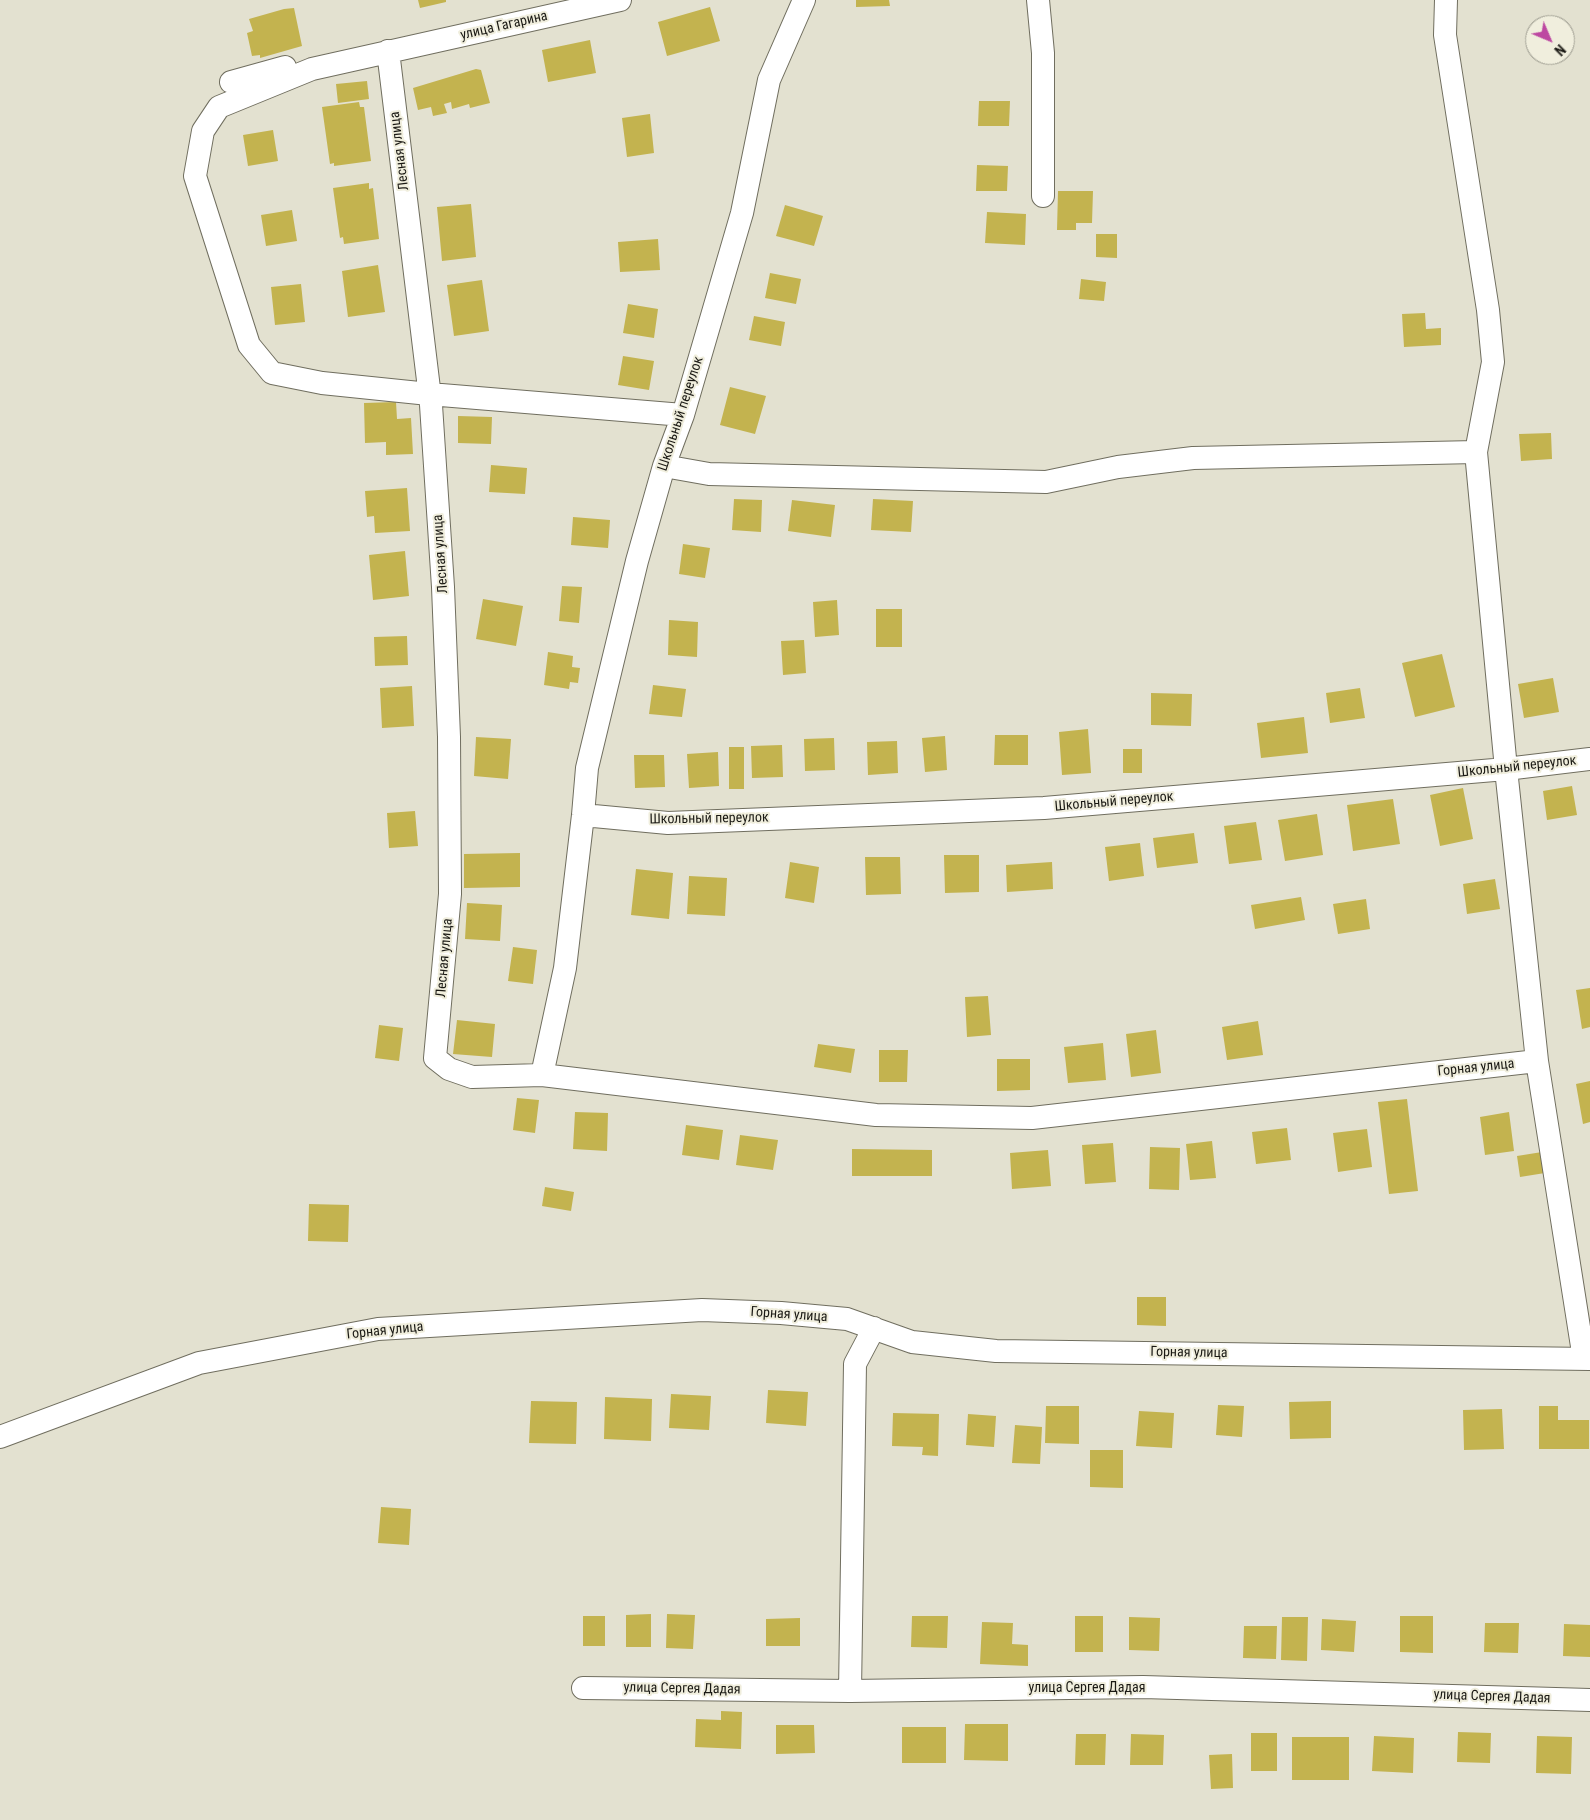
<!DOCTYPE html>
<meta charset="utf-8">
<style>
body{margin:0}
#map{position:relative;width:1590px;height:1820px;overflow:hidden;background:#e3e1d0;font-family:"Roboto Condensed",sans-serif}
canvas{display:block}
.north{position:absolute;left:1525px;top:15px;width:50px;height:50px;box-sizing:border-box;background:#f0eedd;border:1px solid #9a998d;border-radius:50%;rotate:135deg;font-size:14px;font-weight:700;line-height:20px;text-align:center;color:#1a1914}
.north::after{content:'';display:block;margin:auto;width:18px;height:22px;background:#bd48a1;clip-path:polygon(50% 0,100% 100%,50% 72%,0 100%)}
</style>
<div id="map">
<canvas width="1590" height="1820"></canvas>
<div class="north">N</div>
</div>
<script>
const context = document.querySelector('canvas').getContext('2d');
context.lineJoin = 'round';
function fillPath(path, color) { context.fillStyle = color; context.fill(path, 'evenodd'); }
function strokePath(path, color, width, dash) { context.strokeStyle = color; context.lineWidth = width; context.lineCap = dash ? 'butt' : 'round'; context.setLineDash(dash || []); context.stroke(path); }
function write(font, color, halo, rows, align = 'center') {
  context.font = font + ' "Roboto Condensed",sans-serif'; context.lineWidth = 4; context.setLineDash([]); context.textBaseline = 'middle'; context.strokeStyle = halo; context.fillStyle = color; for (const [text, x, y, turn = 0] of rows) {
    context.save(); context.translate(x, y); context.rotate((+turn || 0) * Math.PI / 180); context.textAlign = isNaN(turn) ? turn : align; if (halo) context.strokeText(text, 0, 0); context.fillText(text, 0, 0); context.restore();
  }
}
fillPath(new Path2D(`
 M 418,0 L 446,0 L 446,2 L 420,8 Z
 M 856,0 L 889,0 L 890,6 L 856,7 Z
 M 710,7 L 720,41 L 667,56 L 658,22 Z
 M 294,8 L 302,46 L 260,58 L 260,55 L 252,56 L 247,33 L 253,31 L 249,19 L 284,9 Z
 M 590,40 L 596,73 L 548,82 L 542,50 Z
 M 476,69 L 481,70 L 490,103 L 470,108 L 469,104 L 452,109 L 451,102 L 444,104 L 447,113 L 433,116 L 431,107 L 418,110 L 413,88 Z
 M 367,81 L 369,99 L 338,103 L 336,84 Z
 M 979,101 L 1010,101 L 1009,126 L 978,126 Z
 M 359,102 L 360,107 L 364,107 L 371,161 L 334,166 L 334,163 L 330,164 L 322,107 Z
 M 650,114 L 654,153 L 627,157 L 622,118 Z
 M 273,130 L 278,161 L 248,166 L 243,135 Z
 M 977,165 L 1008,166 L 1007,191 L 976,191 Z
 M 369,183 L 369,189 L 373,188 L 379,239 L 344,244 L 343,237 L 340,238 L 333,188 Z
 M 1058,191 L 1093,191 L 1092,223 L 1076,223 L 1076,230 L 1057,230 Z
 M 471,204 L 476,257 L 442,261 L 437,207 Z
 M 785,205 L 823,216 L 814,246 L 776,236 Z
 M 292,210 L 297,241 L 266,246 L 261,215 Z
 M 987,212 L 1026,214 L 1025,245 L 985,243 Z
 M 1096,234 L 1117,234 L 1117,258 L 1096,257 Z
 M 658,239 L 660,270 L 620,272 L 618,242 Z
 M 378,265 L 385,312 L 348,317 L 342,271 Z
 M 770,273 L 801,279 L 796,304 L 765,298 Z
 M 1081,279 L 1106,282 L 1104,301 L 1079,299 Z
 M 482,280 L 489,331 L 454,336 L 447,285 Z
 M 301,284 L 305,322 L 275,325 L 271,287 Z
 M 628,304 L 658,309 L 654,338 L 623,333 Z
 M 1425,313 L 1426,329 L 1441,328 L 1441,345 L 1404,347 L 1402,314 Z
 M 754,316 L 785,322 L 781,346 L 749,340 Z
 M 623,356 L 654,361 L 649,390 L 618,385 Z
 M 730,387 L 766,396 L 755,434 L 720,425 Z
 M 396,402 L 397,419 L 411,418 L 413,454 L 386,455 L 386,442 L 365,443 L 364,403 Z
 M 458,416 L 492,417 L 491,444 L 458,443 Z
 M 1551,433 L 1552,459 L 1521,461 L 1519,434 Z
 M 491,465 L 527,468 L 525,494 L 489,492 Z
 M 407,488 L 410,531 L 375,533 L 374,516 L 367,517 L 365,491 Z
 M 734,499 L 762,500 L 761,532 L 732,530 Z
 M 873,499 L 913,501 L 911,532 L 871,530 Z
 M 792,500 L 835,505 L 831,537 L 788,531 Z
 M 573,517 L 610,520 L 608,548 L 571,545 Z
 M 683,544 L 710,548 L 705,578 L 679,574 Z
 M 405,551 L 409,596 L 373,600 L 369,555 Z
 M 562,586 L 582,587 L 579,623 L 559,621 Z
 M 483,599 L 523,606 L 516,646 L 476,639 Z
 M 837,600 L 839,635 L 815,637 L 813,602 Z
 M 876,609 L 902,609 L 902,647 L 876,647 Z
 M 669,620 L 698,622 L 697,657 L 668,655 Z
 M 407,636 L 408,665 L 375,666 L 374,637 Z
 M 804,640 L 806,673 L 783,675 L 781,641 Z
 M 548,652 L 573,656 L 572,667 L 580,668 L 578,683 L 570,682 L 569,689 L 544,685 Z
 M 1442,654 L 1455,707 L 1415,717 L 1402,663 Z
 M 1553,678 L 1559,712 L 1524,718 L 1518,684 Z
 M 653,685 L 686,689 L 682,717 L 649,714 Z
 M 412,686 L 414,726 L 382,728 L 380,688 Z
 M 1360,688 L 1365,718 L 1330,723 L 1326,693 Z
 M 1151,693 L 1192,694 L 1191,726 L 1151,725 Z
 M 1304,717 L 1308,753 L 1261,758 L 1257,723 Z
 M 1088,729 L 1091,773 L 1062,775 L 1059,732 Z
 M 995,735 L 1028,735 L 1028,765 L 994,765 Z
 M 945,736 L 947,770 L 925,772 L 922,738 Z
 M 476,737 L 511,739 L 508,779 L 474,776 Z
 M 834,738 L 835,770 L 805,771 L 804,739 Z
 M 897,741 L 898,773 L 868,775 L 867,742 Z
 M 782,745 L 783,777 L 752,778 L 751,746 Z
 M 729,747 L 744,747 L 744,789 L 729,789 Z
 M 1123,749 L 1142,749 L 1142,773 L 1123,773 Z
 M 718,752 L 719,786 L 689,788 L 687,754 Z
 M 634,755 L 664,755 L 665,787 L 635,788 Z
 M 1572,786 L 1577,815 L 1547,820 L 1543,791 Z
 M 1463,788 L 1473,839 L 1440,846 L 1430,795 Z
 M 1393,799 L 1400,844 L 1353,851 L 1347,805 Z
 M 415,811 L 418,846 L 389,848 L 387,813 Z
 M 1317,814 L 1323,855 L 1285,861 L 1278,820 Z
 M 1256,822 L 1262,860 L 1229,864 L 1224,826 Z
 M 1194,833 L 1198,863 L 1157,868 L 1153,838 Z
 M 1140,843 L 1144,876 L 1109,881 L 1105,847 Z
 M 520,853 L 520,887 L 464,888 L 464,854 Z
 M 944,855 L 979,855 L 979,892 L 945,893 Z
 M 865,857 L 900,857 L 901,894 L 866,895 Z
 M 790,862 L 819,867 L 814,903 L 785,898 Z
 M 1052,862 L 1053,889 L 1007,892 L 1006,865 Z
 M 636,869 L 673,873 L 669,919 L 631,915 Z
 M 689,876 L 727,878 L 725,916 L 687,914 Z
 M 1495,879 L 1500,909 L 1467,914 L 1463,884 Z
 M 1301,897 L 1305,920 L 1255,929 L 1251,905 Z
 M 1366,899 L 1370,929 L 1338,934 L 1333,904 Z
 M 467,903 L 502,905 L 500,941 L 465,939 Z
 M 513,947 L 537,950 L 533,984 L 508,981 Z
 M 1590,988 L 1590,1027 L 1582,1029 L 1576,990 Z
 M 988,996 L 991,1035 L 967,1037 L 965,997 Z
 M 457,1020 L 495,1024 L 492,1057 L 453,1054 Z
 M 1258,1021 L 1263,1055 L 1227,1060 L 1222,1027 Z
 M 379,1025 L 403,1028 L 399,1061 L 375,1058 Z
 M 1156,1030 L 1161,1073 L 1131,1077 L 1126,1034 Z
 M 1103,1043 L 1106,1080 L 1068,1083 L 1064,1047 Z
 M 818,1044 L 855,1049 L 851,1073 L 814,1067 Z
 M 879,1050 L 908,1050 L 907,1082 L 879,1082 Z
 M 997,1059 L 1030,1059 L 1030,1090 L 997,1091 Z
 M 1590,1081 L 1590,1122 L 1583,1124 L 1576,1084 Z
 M 517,1098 L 539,1100 L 535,1133 L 513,1130 Z
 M 1407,1099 L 1418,1191 L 1389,1194 L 1378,1102 Z
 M 575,1112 L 608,1113 L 607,1151 L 573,1149 Z
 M 1509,1112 L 1514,1151 L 1485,1155 L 1480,1117 Z
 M 686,1125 L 723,1130 L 719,1160 L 682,1155 Z
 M 1287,1128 L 1291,1160 L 1256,1164 L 1252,1132 Z
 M 1367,1129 L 1372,1167 L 1338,1172 L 1333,1133 Z
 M 740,1135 L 778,1140 L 773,1170 L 736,1165 Z
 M 1212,1141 L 1216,1178 L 1190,1180 L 1186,1144 Z
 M 1113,1143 L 1116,1182 L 1085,1184 L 1082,1145 Z
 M 1150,1147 L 1180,1148 L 1179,1190 L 1149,1189 Z
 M 852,1149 L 932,1150 L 932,1176 L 852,1176 Z
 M 1048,1150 L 1051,1186 L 1012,1189 L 1010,1153 Z
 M 1542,1152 L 1545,1173 L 1520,1177 L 1517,1156 Z
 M 545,1187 L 574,1192 L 571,1211 L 542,1206 Z
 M 309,1204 L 349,1205 L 348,1242 L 308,1241 Z
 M 1137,1297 L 1166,1297 L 1166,1326 L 1137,1325 Z
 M 768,1390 L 808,1392 L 806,1426 L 766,1423 Z
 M 671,1394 L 711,1396 L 709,1430 L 669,1428 Z
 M 605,1397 L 652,1399 L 651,1441 L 604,1439 Z
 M 531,1401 L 577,1402 L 576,1444 L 529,1443 Z
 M 1331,1401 L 1331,1438 L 1290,1439 L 1289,1402 Z
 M 1218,1405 L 1244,1406 L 1242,1437 L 1216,1435 Z
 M 1046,1406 L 1079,1406 L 1079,1444 L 1045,1443 Z
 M 1539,1406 L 1558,1406 L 1558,1420 L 1589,1420 L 1589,1449 L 1539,1449 Z
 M 1502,1409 L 1504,1449 L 1464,1450 L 1463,1410 Z
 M 1139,1411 L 1174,1413 L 1172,1448 L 1136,1446 Z
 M 893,1413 L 939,1414 L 938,1456 L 922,1455 L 923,1447 L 892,1446 Z
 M 968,1414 L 996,1416 L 994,1447 L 966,1445 Z
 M 1015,1425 L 1042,1427 L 1040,1464 L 1012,1463 Z
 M 1090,1450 L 1123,1450 L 1123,1488 L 1090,1487 Z
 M 381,1507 L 411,1509 L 409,1545 L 378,1543 Z
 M 651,1614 L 651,1647 L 626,1647 L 626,1615 Z
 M 667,1614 L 695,1615 L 693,1649 L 666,1648 Z
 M 583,1616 L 605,1616 L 605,1646 L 583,1646 Z
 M 912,1616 L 948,1616 L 947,1648 L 911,1647 Z
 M 1075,1616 L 1103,1616 L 1103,1652 L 1075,1652 Z
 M 1400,1616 L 1433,1616 L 1433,1653 L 1400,1652 Z
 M 1129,1617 L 1160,1618 L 1159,1651 L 1129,1650 Z
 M 1282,1617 L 1308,1617 L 1307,1661 L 1281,1660 Z
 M 800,1618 L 800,1646 L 766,1646 L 766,1619 Z
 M 1322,1619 L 1356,1621 L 1354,1652 L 1321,1650 Z
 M 982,1622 L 1013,1623 L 1012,1644 L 1028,1645 L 1028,1666 L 980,1664 Z
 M 1485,1623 L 1519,1623 L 1518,1653 L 1484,1652 Z
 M 1564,1624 L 1590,1625 L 1590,1657 L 1563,1656 Z
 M 1244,1626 L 1277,1626 L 1276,1659 L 1243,1658 Z
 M 721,1711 L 742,1712 L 741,1749 L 695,1747 L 696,1719 L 721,1720 Z
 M 965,1724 L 1008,1724 L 1008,1761 L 964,1760 Z
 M 776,1725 L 814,1725 L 815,1753 L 776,1754 Z
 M 902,1727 L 946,1727 L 946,1763 L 902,1763 Z
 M 1458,1732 L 1491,1733 L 1490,1763 L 1457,1762 Z
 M 1251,1733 L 1277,1733 L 1277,1771 L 1251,1771 Z
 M 1076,1734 L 1106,1734 L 1105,1765 L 1075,1765 Z
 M 1131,1734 L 1164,1735 L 1163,1765 L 1130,1765 Z
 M 1374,1736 L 1414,1738 L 1413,1773 L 1372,1771 Z
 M 1537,1736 L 1572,1737 L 1571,1774 L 1536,1773 Z
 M 1292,1737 L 1349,1737 L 1349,1780 L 1292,1780 Z
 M 1232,1754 L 1233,1788 L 1211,1789 L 1209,1755 Z`), '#c3b34f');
const minor = new Path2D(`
 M 620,0 L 312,69 L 219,107 L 203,131 L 195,176 L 249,345 L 272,373 L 322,383 L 429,394 L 683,415
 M 1038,0 L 1043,53 L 1043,196
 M 388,51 L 431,405 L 443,587 L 449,737 L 450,894 L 435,1058 L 449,1069 L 472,1077 L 542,1075 L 876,1115 L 1032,1118 L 1537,1061
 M 231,82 L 285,67
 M 1476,452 L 1506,769 L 1537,1061 L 1584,1359
 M 664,466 L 709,474 L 1046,482 L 1118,467 L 1193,458 L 1476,452 L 1493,362 L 1488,310 L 1445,35 L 1446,0
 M 583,815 L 668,823 L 1044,808 L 1506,769 L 1590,759
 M 542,1075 L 565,968 L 583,815 L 587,768 L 637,561 L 664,466 L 683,415 L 742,213 L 769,80 L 804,0
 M 0,1437 L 199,1363 L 378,1329 L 702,1310 L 781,1313 L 847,1319 L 912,1342 L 996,1351 L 1590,1359
 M 583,1688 L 850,1691 L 1143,1687 L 1590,1700
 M 850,1691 L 855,1364 L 874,1328`);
strokePath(minor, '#706e5f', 24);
strokePath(minor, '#fff', 22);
write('14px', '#1a1914', '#f0eedd', [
 ["улица Гагарина",504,26,-13],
 ["Лесная улица",400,151,-97],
 ["Школьный переулок",681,414,-72],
 ["Лесная улица",441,554,-94],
 ["Школьный переулок",1517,767,-6],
 ["Школьный переулок",1114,802,-5],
 ["Школьный переулок",709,819,-1],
 ["Лесная улица",445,958,-85],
 ["Горная улица",1476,1068,-6],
 ["Горная улица",789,1315,4],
 ["Горная улица",385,1331,-6],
 ["Горная улица",1189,1353,1],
 ["улица Сергея Дадая",1087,1688],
 ["улица Сергея Дадая",682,1689,1],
 ["улица Сергея Дадая",1492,1697,2]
]);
</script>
